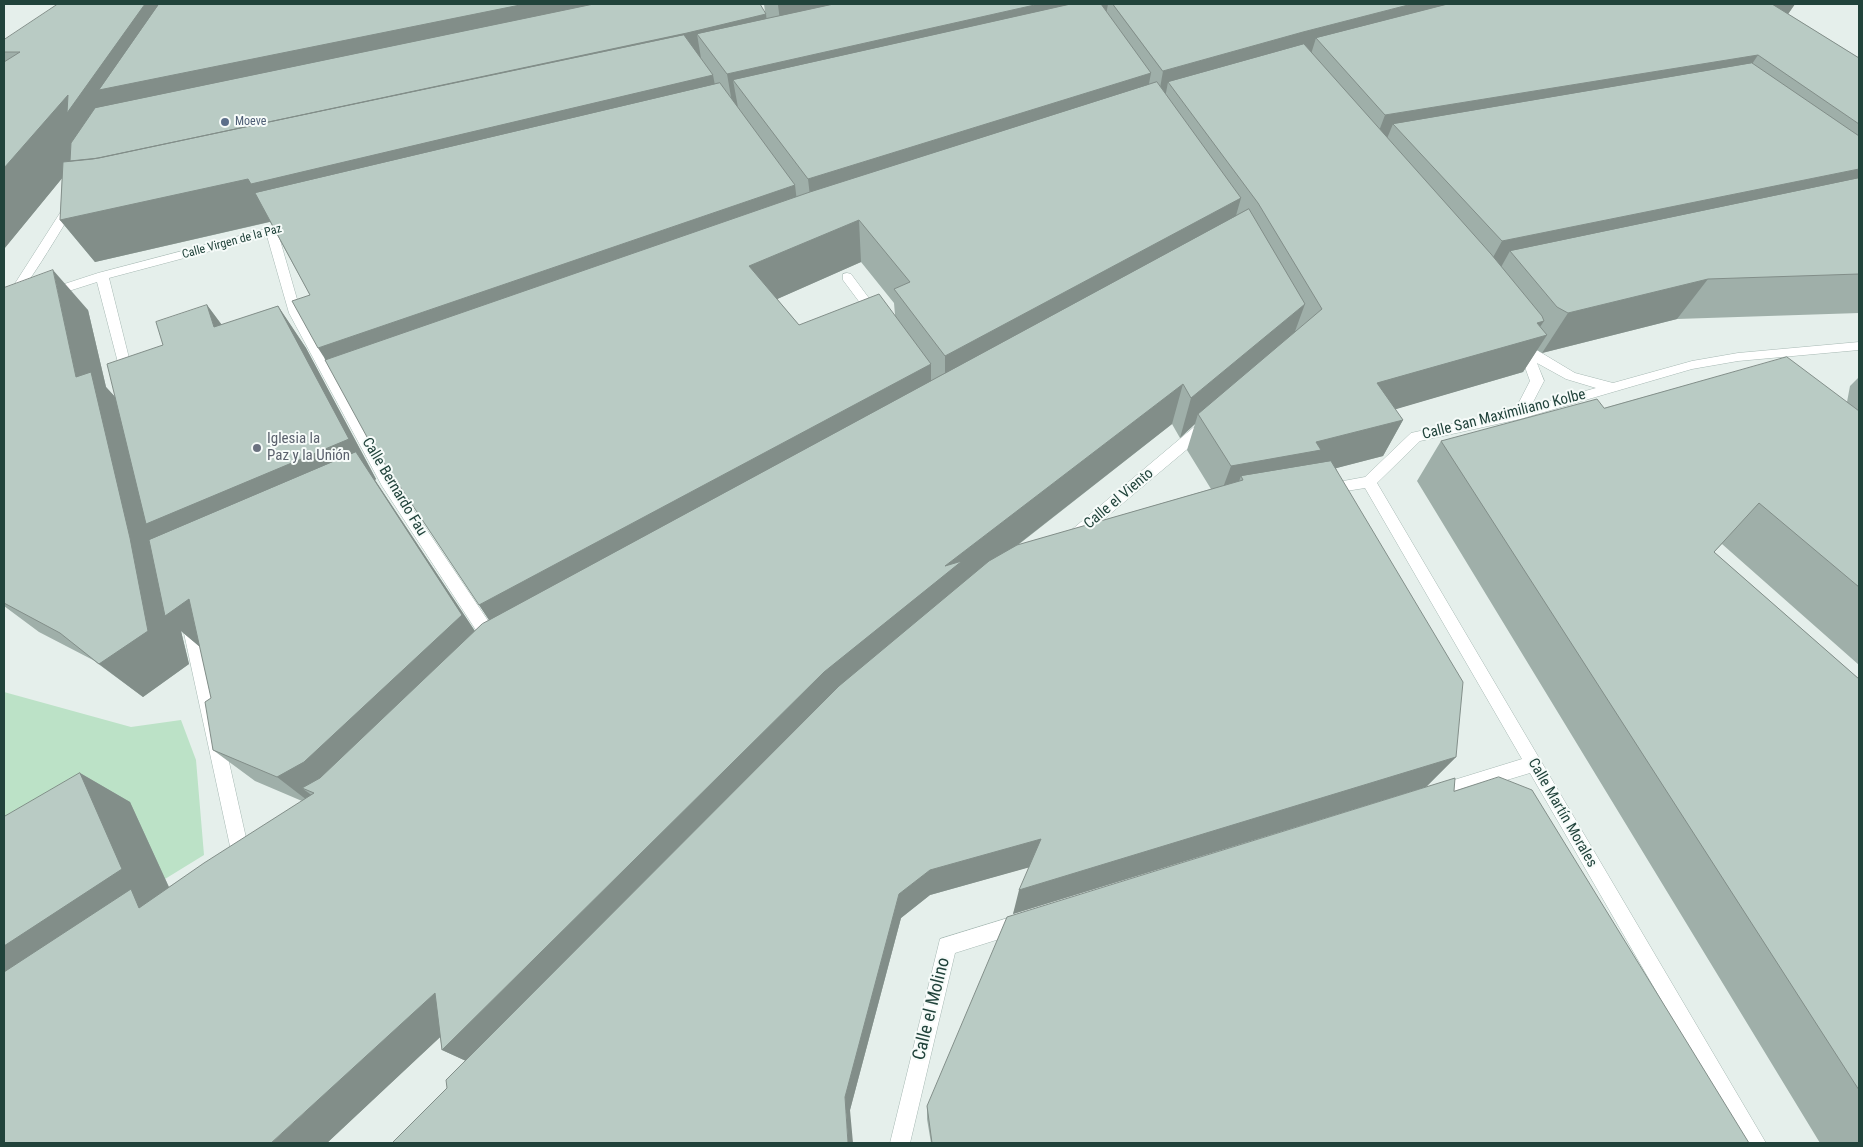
<!DOCTYPE html>
<meta charset="utf-8">
<style>
body{margin:0}
#map{position:relative;width:1863px;height:1147px;overflow:hidden;background:#e5efeb;font-family:"Roboto Condensed",sans-serif}
canvas{display:block}
.frame{position:absolute;inset:0;border:5px solid #21433b;pointer-events:none}
</style>
<div id="map">
<canvas width="1863" height="1147"></canvas>
<div class="frame"></div>
</div>
<script>
const context = document.querySelector('canvas').getContext('2d');
context.lineJoin = 'round';
function fillPath(path, color) { context.fillStyle = color; context.fill(path, 'evenodd'); }
function strokePath(path, color, width, dash) { context.strokeStyle = color; context.lineWidth = width; context.lineCap = dash ? 'butt' : 'round'; context.setLineDash(dash || []); context.stroke(path); }
function write(font, color, halo, rows, align = 'center') {
  context.font = font + ' "Roboto Condensed",sans-serif'; context.lineWidth = 4; context.setLineDash([]); context.textBaseline = 'middle'; context.strokeStyle = halo; context.fillStyle = color; for (const [text, x, y, turn = 0] of rows) {
    context.save(); context.translate(x, y); context.rotate((+turn || 0) * Math.PI / 180); context.textAlign = isNaN(turn) ? turn : align; if (halo) context.strokeText(text, 0, 0); context.fillText(text, 0, 0); context.restore();
  }
}
fillPath(new Path2D(`
 M 4,692 L 131,727 L 181,720 L 196,760 L 204,855 L 4,978 Z`), '#bce2c7');
const street = new Path2D(`
 M 71,201 L 77,204 C 65,222 19,304 4,308 L 4,297 L 14,285 L 67,202 Z
 M 293,222 L 299,226 L 297,229 L 278,233 L 301,313 L 392,478 L 499,637 L 501,642 L 499,647 L 493,649 L 487,647 L 382,486 L 289,313 L 267,236 L 109,278 L 134,378 L 128,383 L 122,378 L 97,282 L 50,297 L 44,293 L 46,290 L 98,273 Z
 M 847,273 L 851,274 L 880,313 L 882,316 L 880,319 L 872,319 L 843,280 L 843,274 Z
 M 1520,340 L 1575,373 L 1613,383 L 1692,361 L 1738,353 L 1859,342 L 1859,350 L 1738,361 L 1692,369 L 1520,419 L 1420,441 L 1377,483 L 1766,1143 L 1744,1143 L 1530,773 L 1434,802 L 1428,800 L 1425,794 L 1428,788 L 1522,759 L 1365,488 L 1327,494 L 1322,493 L 1320,489 L 1322,485 L 1327,484 L 1365,477 L 1411,433 L 1515,410 L 1530,381 L 1520,353 L 1514,344 ZM 1537,363 L 1566,379 L 1596,388 L 1531,406 L 1544,381 Z
 M 1205,421 L 1212,426 L 1210,430 L 1079,540 L 1069,540 L 1067,536 L 1069,532 L 1200,422 Z
 M 190,617 L 195,619 L 198,624 L 251,860 L 248,866 L 242,869 L 236,866 L 233,860 L 182,624 L 185,619 Z
 M 1021,914 L 1028,916 L 1030,923 L 1028,930 L 955,953 L 910,1143 L 890,1143 L 940,939 Z`);
strokePath(street, '#a6b8b3', 1);
fillPath(street, '#fff');
fillPath(new Path2D(`
 M 764,4 L 1795,4 L 1788,14 L 1859,58 L 1859,313 L 1677,319 L 1542,353 L 1537,350 L 1523,372 L 1395,409 L 1403,420 L 1383,456 L 1336,468 L 1456,757 L 1426,787 L 1013,914 L 1029,867 L 930,895 L 901,918 L 850,1110 L 447,1088 L 466,1061 L 442,1050 L 440,1037 L 327,1143 L 80,773 L 130,802 L 169,887 L 302,801 L 255,781 L 213,750 L 211,698 L 200,647 L 181,631 L 189,664 L 143,697 L 93,660 L 39,632 L 4,606 L 4,288 L 88,310 L 106,387 L 115,397 L 163,345 L 207,305 L 222,325 L 278,306 L 306,348 L 376,479 L 375,480 L 475,631 L 489,620 L 325,360 L 310,295 L 270,222 L 95,262 L 60,220 L 62,178 L 4,249 L 4,40 L 765,12 ZM 861,262 L 894,303 L 895,315 L 799,325 L 777,299 ZM 1172,424 L 1180,438 L 1195,424 L 1187,450 L 1211,489 L 1018,545 Z
 M 1859,377 L 1859,665 L 1722,544 L 1714,552 L 1859,679 L 1859,1143 L 1820,1143 L 1417,481 L 1441,441 L 1604,408 L 1847,402 L 1850,386 Z
 M 1454,791 L 1749,1143 L 931,1143 L 927,1119 L 927,1106 Z`), '#9fafa9');
fillPath(new Path2D(`
 M 145,4 L 723,4 L 70,161 L 73,165 L 4,249 L 4,168 Z
 M 784,4 L 973,4 L 783,44 L 778,5 Z
 M 1039,4 L 1090,4 L 733,80 L 739,113 L 734,114 L 727,74 Z
 M 1101,4 L 1108,4 L 1104,26 L 1098,28 Z
 M 1412,4 L 1543,4 L 1316,38 L 1307,67 L 1168,82 L 1163,109 L 1156,111 L 1163,71 L 1303,32 Z
 M 1740,4 L 1795,4 L 1784,20 Z
 M 766,14 L 770,47 L 697,34 L 702,64 L 99,158 Z
 M 1758,55 L 1732,94 L 1393,124 L 1381,153 L 1370,155 L 1385,115 Z
 M 1151,73 L 1143,115 L 813,222 L 808,179 Z
 M 713,75 L 721,117 L 273,221 L 95,262 L 60,220 Z
 M 1859,169 L 1859,202 L 1510,251 L 1495,278 L 1480,281 L 1502,241 Z
 M 795,185 L 800,227 L 345,390 L 318,348 Z
 M 1241,198 L 1229,240 L 945,397 L 945,356 Z
 M 859,220 L 861,262 L 757,308 L 749,266 Z
 M 53,270 L 88,310 L 106,387 L 128,411 L 278,306 L 306,348 L 376,479 L 375,480 L 488,651 L 314,793 L 302,788 L 322,803 L 316,807 L 277,777 L 189,599 L 206,652 L 181,631 L 189,664 L 143,697 L 99,664 L 76,377 Z
 M 1708,279 L 1677,319 L 1542,353 L 1568,313 Z
 M 1305,304 L 1290,345 L 1198,414 L 1195,424 L 1180,438 L 1191,398 Z
 M 207,305 L 238,347 L 214,327 Z
 M 1544,321 L 1532,339 L 1547,335 L 1523,372 L 1359,420 L 1377,383 L 1537,323 Z
 M 931,364 L 931,404 L 503,641 L 479,605 Z
 M 1183,384 L 1172,424 L 961,589 L 475,1065 L 442,1050 L 824,672 L 945,566 Z
 M 1403,420 L 1383,456 L 1310,475 L 1243,480 L 1241,476 L 1233,498 L 1218,501 L 1231,466 L 1316,442 Z
 M 1456,757 L 1426,787 L 1013,914 L 1019,890 Z
 M 80,773 L 130,802 L 172,894 L 4,1007 L 4,946 Z
 M 1041,839 L 1034,866 L 930,895 L 901,918 L 850,1110 L 853,1143 L 848,1143 L 845,1097 L 899,894 L 930,870 Z
 M 435,993 L 467,1012 L 327,1143 L 271,1143 Z`), '#828e89');
const building = new Path2D(`
 M 58,4 L 145,4 L 67,113 L 68,95 L 4,168 L 4,62 L 20,52 L 4,52 L 4,40 Z
 M 159,4 L 525,4 L 99,90 Z
 M 594,4 L 760,4 L 766,14 L 687,33 L 99,158 L 70,161 L 71,143 L 95,108 Z
 M 834,4 L 1039,4 L 727,74 L 697,34 Z
 M 1071,4 L 1101,4 L 1151,73 L 808,179 L 733,80 Z
 M 1113,4 L 1412,4 L 1303,32 L 1163,71 Z
 M 1448,4 L 1772,4 L 1859,58 L 1859,124 L 1758,55 L 1385,115 L 1316,38 Z
 M 684,35 L 713,75 L 251,184 L 248,179 L 60,220 L 63,162 L 93,159 Z
 M 1304,44 L 1491,254 L 1542,316 L 1544,321 L 1537,323 L 1547,335 L 1377,383 L 1403,420 L 1316,442 L 1321,450 L 1231,466 L 1198,414 L 1322,309 L 1258,203 L 1168,82 Z
 M 1752,63 L 1859,136 L 1859,169 L 1502,241 L 1393,124 Z
 M 1157,82 L 1241,198 L 945,356 L 894,289 L 910,282 L 859,220 L 749,266 L 799,325 L 879,294 L 931,364 L 479,605 L 367,437 L 325,360 L 810,192 Z
 M 720,83 L 795,185 L 318,348 L 292,301 L 310,295 L 255,193 Z
 M 1859,178 L 1859,274 L 1708,279 L 1568,313 L 1557,307 L 1510,251 Z
 M 1249,209 L 1305,304 L 1191,398 L 1183,384 L 945,566 L 962,561 L 824,672 L 442,1050 L 435,993 L 271,1143 L 4,1143 L 4,972 L 131,889 L 139,908 L 204,863 L 314,793 L 302,788 L 320,778 L 482,624 Z
 M 53,270 L 76,377 L 91,372 L 130,538 L 148,631 L 99,664 L 60,633 L 4,603 L 4,288 Z
 M 207,305 L 214,327 L 278,306 L 349,439 L 146,524 L 107,364 L 163,345 L 156,322 Z
 M 1787,357 L 1859,411 L 1859,587 L 1759,503 L 1714,552 L 1859,679 L 1859,1090 L 1441,441 L 1597,399 L 1604,408 Z
 M 356,452 L 462,615 L 304,762 L 277,777 L 213,750 L 205,702 L 211,698 L 189,599 L 165,616 L 149,540 Z
 M 1331,461 L 1463,682 L 1456,757 L 1019,890 L 1041,839 L 930,870 L 899,894 L 845,1097 L 848,1143 L 392,1143 L 447,1088 L 446,1080 L 839,686 L 989,561 L 1017,545 L 1243,480 L 1241,476 Z
 M 80,773 L 122,869 L 4,946 L 4,817 Z
 M 1499,777 L 1532,790 L 1749,1143 L 932,1143 L 927,1106 L 1007,917 L 1455,778 L 1454,791 Z`);
fillPath(building, '#b9cbc4');
strokePath(building, '#828e89', 1);
for (const [x, y, r, color] of [
 [225,122,5,"#5c6f8a"],
 [257,448,5,"#6b7280"]
]) { const dot = new Path2D(); dot.arc(x, y, r, 0, 2 * Math.PI); context.fillStyle = color; context.fill(dot); strokePath(dot, '#f6fbf9', 2); }
write('12px', '#4e5e75', '#f6fbf9', [
 ["Moeve",235,122]
], 'left');
write('12px', '#21433b', '#f6fbf9', [
 ["Calle Virgen de la Paz",232,242,-15]
]);
write('15px', '#21433b', '#f6fbf9', [
 ["Calle San Maximiliano Kolbe",1504,415,-14],
 ["Calle Bernardo Fau",394,487,59],
 ["Calle el Viento",1119,499,-40],
 ["Calle Martín Morales",1562,813,60]
]);
write('15px', '#5b616d', '#f6fbf9', [
 ["Iglesia la",267,439],
 ["Paz y la Unión",267,456]
], 'left');
write('18px', '#21433b', '#f6fbf9', [
 ["Calle el Molino",932,1009,-76]
]);
</script>
